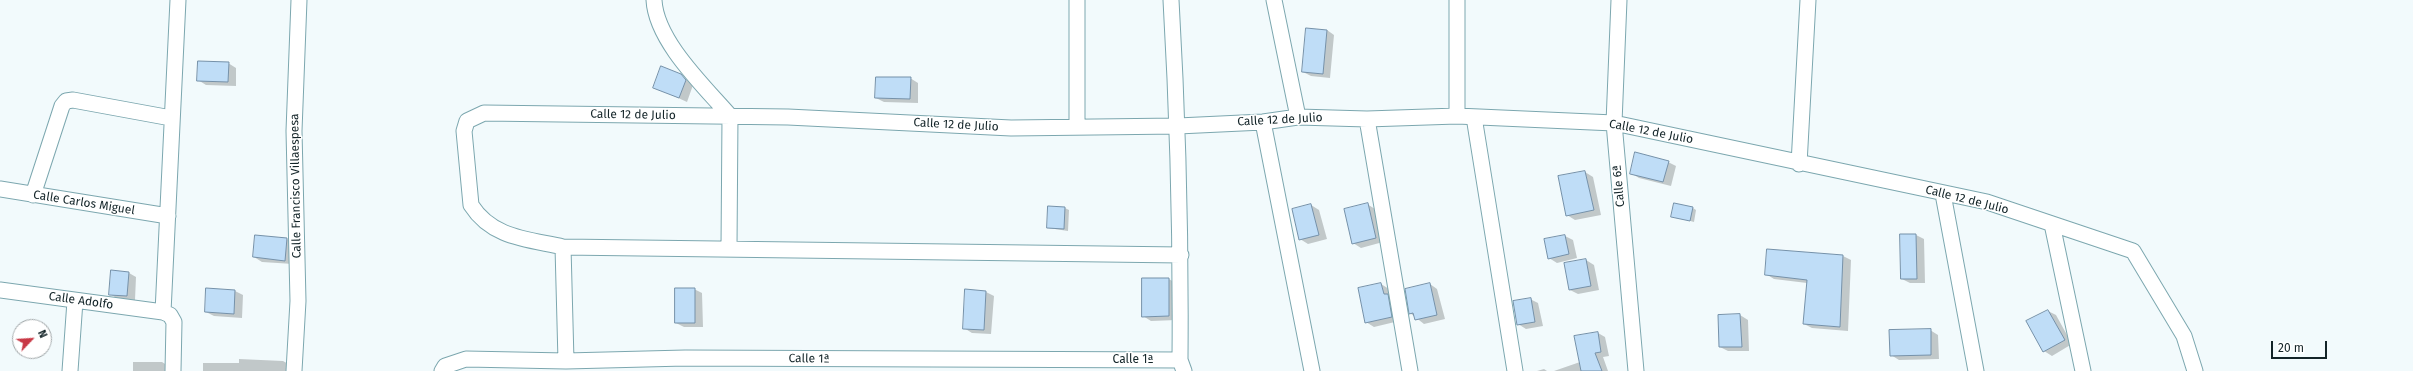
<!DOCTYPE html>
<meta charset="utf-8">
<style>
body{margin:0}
#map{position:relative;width:2413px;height:371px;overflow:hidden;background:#f2fafc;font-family:"Fira Sans",sans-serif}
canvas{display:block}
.north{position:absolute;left:12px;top:319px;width:40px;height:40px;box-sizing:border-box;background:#fff;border:1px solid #a1a7a9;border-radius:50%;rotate:65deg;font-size:11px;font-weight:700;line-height:16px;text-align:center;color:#132428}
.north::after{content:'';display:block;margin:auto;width:14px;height:18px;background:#c83845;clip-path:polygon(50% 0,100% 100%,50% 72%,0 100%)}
.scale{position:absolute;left:2271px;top:341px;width:56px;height:18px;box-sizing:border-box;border:2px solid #132428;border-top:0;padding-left:5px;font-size:12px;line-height:14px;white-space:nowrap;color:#132428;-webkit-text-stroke:3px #fff;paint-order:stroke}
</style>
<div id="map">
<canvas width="2413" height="371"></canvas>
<div class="north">N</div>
<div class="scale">20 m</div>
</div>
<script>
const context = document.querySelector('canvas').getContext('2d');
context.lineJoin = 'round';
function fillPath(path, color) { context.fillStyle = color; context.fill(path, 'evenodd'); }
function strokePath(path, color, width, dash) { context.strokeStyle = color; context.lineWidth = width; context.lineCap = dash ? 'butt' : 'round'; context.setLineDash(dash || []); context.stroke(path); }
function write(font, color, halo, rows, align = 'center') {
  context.font = font + ' "Fira Sans",sans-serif'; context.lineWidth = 3; context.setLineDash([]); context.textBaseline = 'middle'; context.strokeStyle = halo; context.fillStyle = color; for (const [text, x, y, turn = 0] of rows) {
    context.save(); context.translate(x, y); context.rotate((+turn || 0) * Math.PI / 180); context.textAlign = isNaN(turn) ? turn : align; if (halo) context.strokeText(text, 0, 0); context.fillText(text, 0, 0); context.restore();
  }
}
fillPath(new Path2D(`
 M 1327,30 L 1334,35 L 1330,78 L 1311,76 L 1303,72 Z
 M 228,63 L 236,68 L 236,86 L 206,85 L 198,80 Z
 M 681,75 L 693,85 L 687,102 L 654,87 Z
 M 910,78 L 918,83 L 918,103 L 884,102 L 876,98 Z
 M 1668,162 L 1676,166 L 1671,186 L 1639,178 L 1631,173 Z
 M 1585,172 L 1593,177 L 1601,215 L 1575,220 L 1567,215 Z
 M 1367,204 L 1375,209 L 1383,242 L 1361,248 L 1353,243 Z
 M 1311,205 L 1319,210 L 1327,239 L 1308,244 L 1300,239 Z
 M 1065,208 L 1069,210 L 1068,231 L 1048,228 Z
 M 1693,208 L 1696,210 L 1694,222 L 1672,216 Z
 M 1916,235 L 1924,239 L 1925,283 L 1910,283 L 1902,279 Z
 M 256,236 L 287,239 L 295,244 L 293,264 L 262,262 L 254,257 Z
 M 1565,236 L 1573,240 L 1577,258 L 1557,263 L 1549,258 Z
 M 1843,256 L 1851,260 L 1848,331 L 1812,328 L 1804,324 L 1807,283 L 1774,279 L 1766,274 Z
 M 1586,260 L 1594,265 L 1599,290 L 1578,294 L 1570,290 L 1565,264 Z
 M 129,273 L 136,277 L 135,300 L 118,299 L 110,294 Z
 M 1169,279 L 1177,284 L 1177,320 L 1151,321 L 1143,316 Z
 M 1381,284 L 1389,289 L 1399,321 L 1374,327 L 1366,322 Z
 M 1430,284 L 1437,289 L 1445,319 L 1424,324 L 1410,313 Z
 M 694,289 L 702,293 L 703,327 L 684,327 L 676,323 Z
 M 966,290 L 986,292 L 994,296 L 991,334 L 972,333 L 964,328 Z
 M 235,291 L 243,295 L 242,318 L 214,316 L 206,312 Z
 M 1530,299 L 1538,303 L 1543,326 L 1526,329 L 1518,324 Z
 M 2048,311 L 2056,315 L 2072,344 L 2052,356 L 2044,351 Z
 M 1740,315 L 1748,320 L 1749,351 L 1728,351 L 1720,347 Z
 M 1930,330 L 1938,335 L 1939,359 L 1899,360 L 1891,355 Z
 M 1598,333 L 1605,337 L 1609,356 L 1603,357 L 1608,371 L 1554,371 L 1580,362 Z
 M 239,359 L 283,361 L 290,365 L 290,371 L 203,371 L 203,363 L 239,363 Z
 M 133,362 L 162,362 L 170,367 L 170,371 L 133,371 Z
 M 1544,369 L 1547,371 L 1537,371 Z`), '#0003');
const building = new Path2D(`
 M 1306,28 L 1327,30 L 1323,74 L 1302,72 Z
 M 198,61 L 229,62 L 228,82 L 197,81 Z
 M 661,66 L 681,74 L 686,80 L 679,98 L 653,88 Z
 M 876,77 L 911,77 L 910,99 L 875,98 Z
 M 1635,152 L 1669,161 L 1663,182 L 1630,174 Z
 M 1585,171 L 1594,210 L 1566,216 L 1558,176 Z
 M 1368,203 L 1376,238 L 1352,244 L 1344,209 Z
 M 1674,203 L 1693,207 L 1690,221 L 1671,217 Z
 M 1311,204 L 1319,235 L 1299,240 L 1292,209 Z
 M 1048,206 L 1065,207 L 1064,229 L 1047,228 Z
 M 1900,234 L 1916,234 L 1917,279 L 1901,279 Z
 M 255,235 L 287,238 L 285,261 L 253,257 Z
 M 1565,235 L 1569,254 L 1548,259 L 1544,239 Z
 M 1767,249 L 1843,255 L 1840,327 L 1803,324 L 1807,280 L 1765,275 Z
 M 1586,259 L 1591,286 L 1569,290 L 1564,263 Z
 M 111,270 L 129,272 L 127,296 L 109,295 Z
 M 1142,278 L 1169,278 L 1169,316 L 1142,317 Z
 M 1381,283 L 1384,294 L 1388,294 L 1392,317 L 1365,323 L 1358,288 Z
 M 1430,283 L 1437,315 L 1415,320 L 1413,313 L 1409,314 L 1405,289 Z
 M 206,288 L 235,290 L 234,314 L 205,312 Z
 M 675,288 L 695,288 L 695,323 L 675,323 Z
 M 965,289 L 986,291 L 984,330 L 963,329 Z
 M 1531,298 L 1535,322 L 1517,325 L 1513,301 Z
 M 2048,310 L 2065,340 L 2043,352 L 2026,321 Z
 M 1740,314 L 1742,347 L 1719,347 L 1718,315 Z
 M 1931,329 L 1931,355 L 1890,356 L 1889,330 Z
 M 1598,332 L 1601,352 L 1595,353 L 1602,371 L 1581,371 L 1574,336 Z`);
fillPath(building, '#bfddf7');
strokePath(building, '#7591a9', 1);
const street = new Path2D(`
 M 654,0 C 656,41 704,86 730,116 L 729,247
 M 1171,0 C 1178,120 1181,240 1180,360 L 1184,371
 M 1274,0 L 1298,117
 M 1457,0 L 1457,116
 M 1619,0 L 1614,123 L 1636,371
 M 1474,117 L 1515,371
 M 1367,119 L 1410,371
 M 1263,122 L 1312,371
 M 1077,127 L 1077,0
 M 1799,164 L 1808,0
 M 0,189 L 168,216
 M 1943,194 L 1976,371
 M 33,195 L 62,106 L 66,101 L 73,100 L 171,118
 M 2052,224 L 2083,371
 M 563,247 L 566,361
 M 1181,255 L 563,247 C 527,239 492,238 471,205 L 464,131 L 467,121 L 484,113 L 788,117 L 1011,128 L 1178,126 L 1263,122 L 1298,117 L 1367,119 L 1457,116 L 1614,123 L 1987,202 L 2133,251 L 2184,336 L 2195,371
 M 0,290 L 163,312
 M 70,371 L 75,301
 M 173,371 L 174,322 L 170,315 L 163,312 L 178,0
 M 294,371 L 298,301 L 294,131 L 299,0
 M 442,371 L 445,366 L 466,359 L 566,361 L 685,358 L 1180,360`);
strokePath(street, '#7ca7af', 17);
strokePath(street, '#fff', 15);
write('12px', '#132428', '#fff', [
 ["Calle 12 de Julio",633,115,1],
 ["Calle 12 de Julio",1280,120,-3],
 ["Calle 12 de Julio",956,125,3],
 ["Calle 12 de Julio",1651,132,11],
 ["Calle Francisco Villaespesa",296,186,-91],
 ["Calle 6ª",1619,186,-95],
 ["Calle 12 de Julio",1967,200,14],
 ["Calle Carlos Miguel",84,203,9],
 ["Calle Adolfo",81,301,8],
 ["Calle 1ª",809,359,1],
 ["Calle 1ª",1133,360]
]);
</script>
